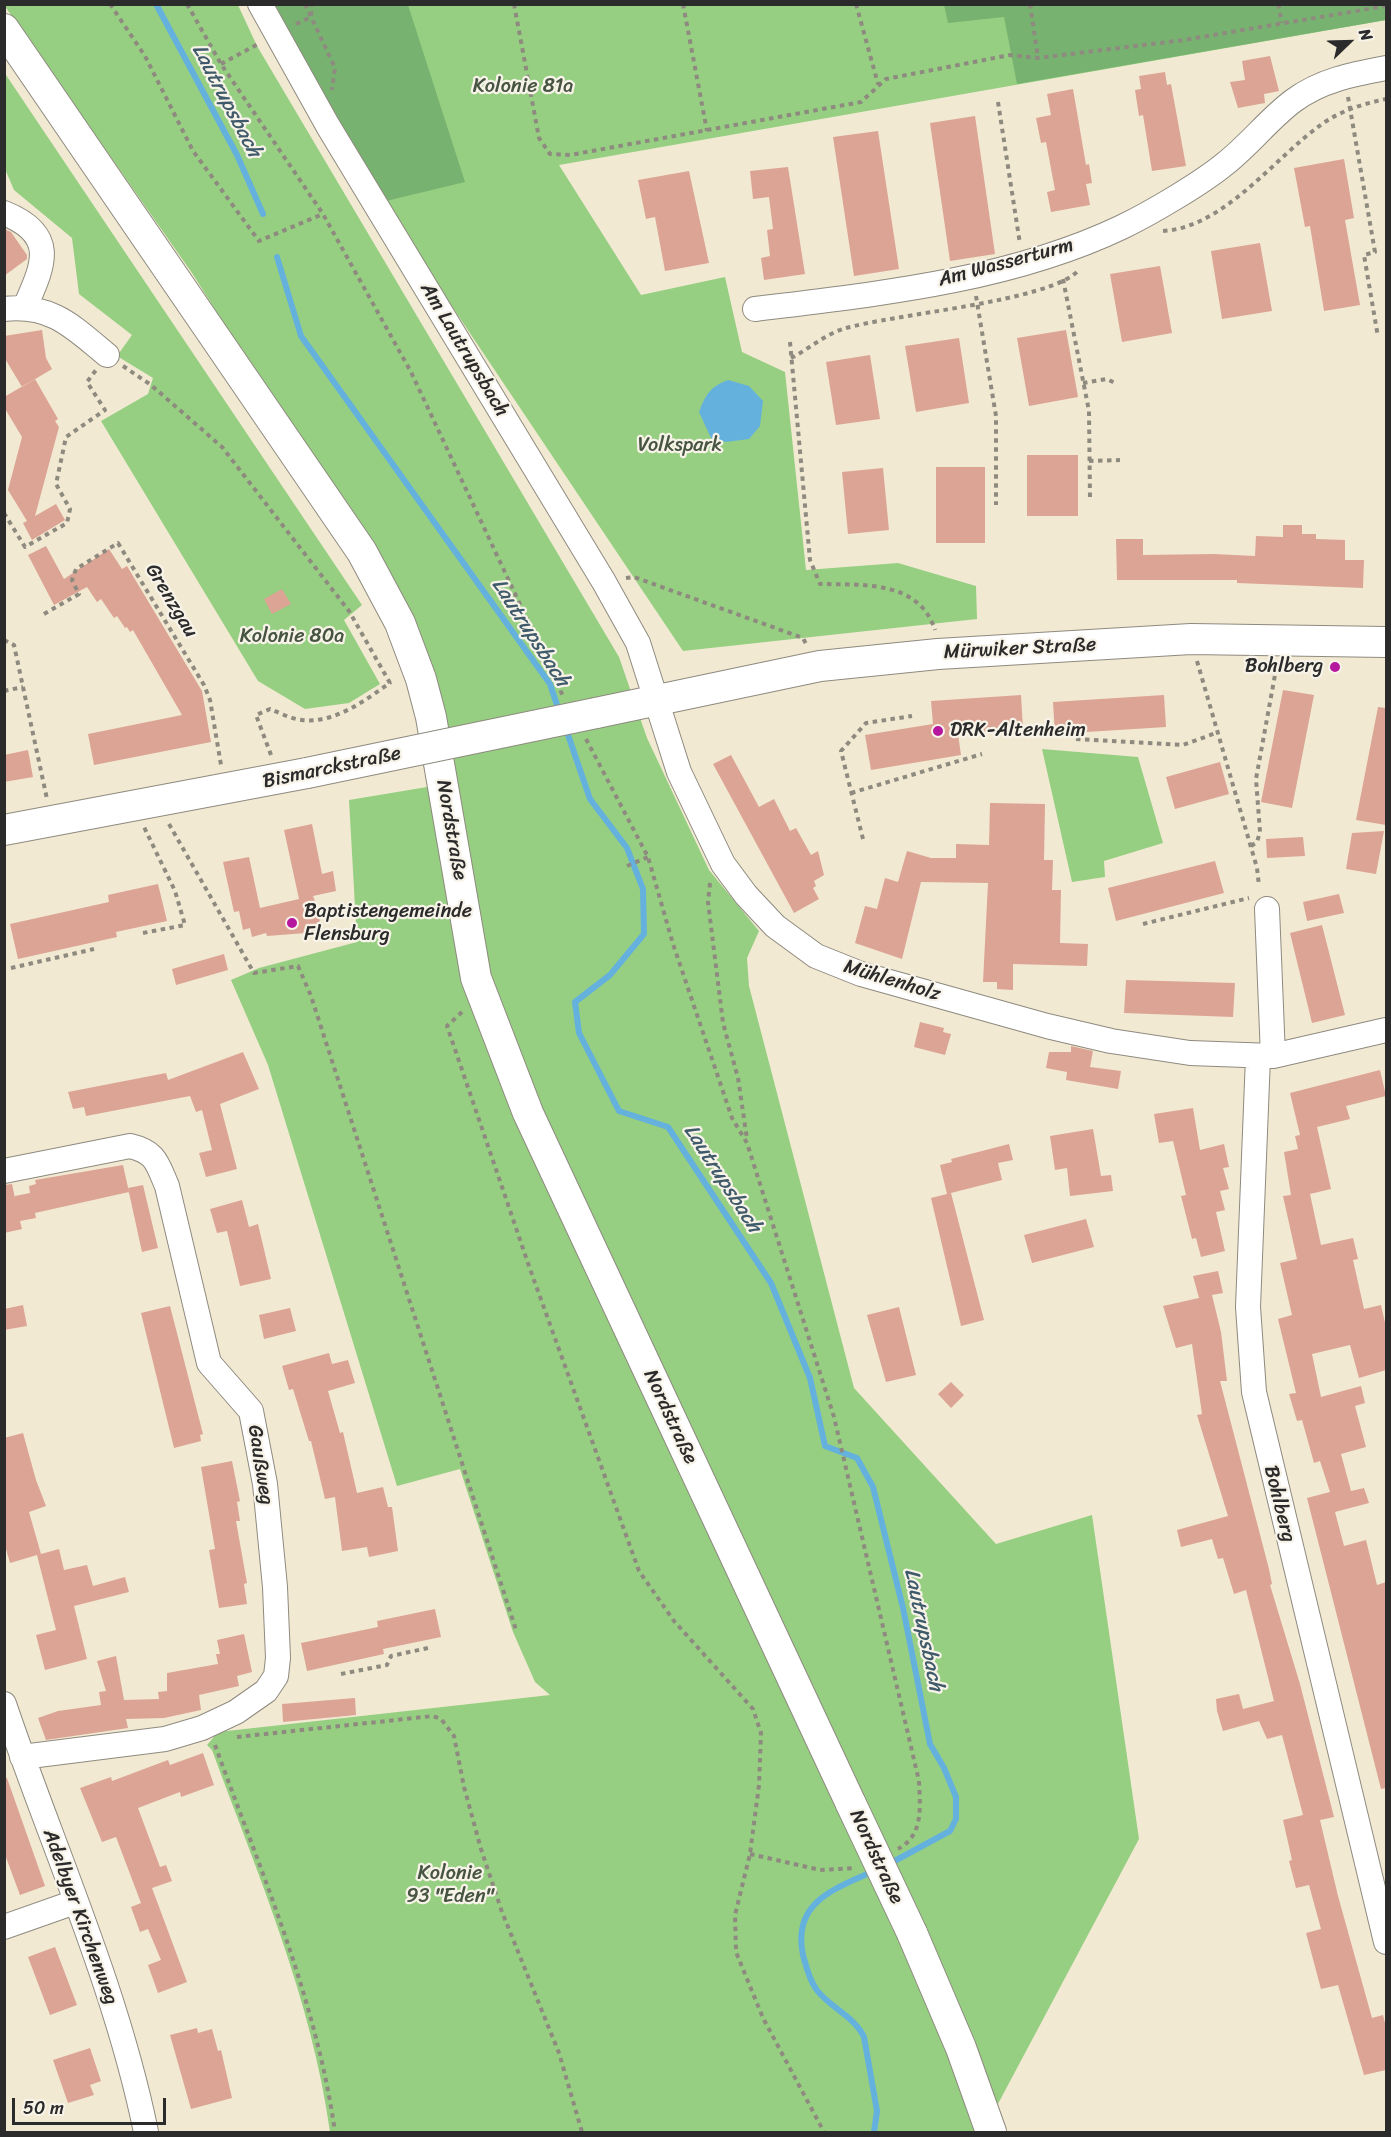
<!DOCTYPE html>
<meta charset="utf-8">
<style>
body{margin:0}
#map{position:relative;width:1391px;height:2137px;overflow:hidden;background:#f2e9d3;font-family:Sriracha,sans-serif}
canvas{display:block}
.frame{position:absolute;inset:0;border:6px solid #2b2b2b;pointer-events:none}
.north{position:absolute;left:1319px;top:12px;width:60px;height:60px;-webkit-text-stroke:4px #f7f3e8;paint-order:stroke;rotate:67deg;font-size:16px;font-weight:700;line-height:24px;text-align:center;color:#2b2b2b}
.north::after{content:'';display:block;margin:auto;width:21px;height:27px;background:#2b2b2b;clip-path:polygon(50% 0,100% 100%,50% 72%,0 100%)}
.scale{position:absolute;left:12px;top:2098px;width:154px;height:27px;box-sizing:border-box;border:3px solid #2b2b2b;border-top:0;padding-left:8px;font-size:18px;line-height:21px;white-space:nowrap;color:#2b2b2b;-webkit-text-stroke:4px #f7f3e8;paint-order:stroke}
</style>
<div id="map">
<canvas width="1391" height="2137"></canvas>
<div class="frame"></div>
<div class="north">N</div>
<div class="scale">50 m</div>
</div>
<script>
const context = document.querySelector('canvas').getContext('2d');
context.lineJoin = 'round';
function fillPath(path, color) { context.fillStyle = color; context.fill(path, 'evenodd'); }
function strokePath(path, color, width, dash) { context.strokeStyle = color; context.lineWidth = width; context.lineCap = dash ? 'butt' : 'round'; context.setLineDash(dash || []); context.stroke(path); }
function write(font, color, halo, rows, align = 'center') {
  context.font = font + ' Sriracha,sans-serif'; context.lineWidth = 4.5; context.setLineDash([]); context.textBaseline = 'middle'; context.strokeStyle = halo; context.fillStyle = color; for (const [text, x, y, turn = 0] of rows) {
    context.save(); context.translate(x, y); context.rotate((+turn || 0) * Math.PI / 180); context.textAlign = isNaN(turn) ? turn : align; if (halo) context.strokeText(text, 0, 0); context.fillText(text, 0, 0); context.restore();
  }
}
fillPath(new Path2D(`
 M 1386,4 L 1386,20 L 559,165 L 641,295 L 725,277 L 742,352 L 785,372 L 806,570 L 898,563 L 976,586 L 977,619 L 683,651 L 382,202 L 271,5 Z
 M 4,5 L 238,5 L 257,46 L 619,657 L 647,738 L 709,870 L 759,931 L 747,958 L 749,986 L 854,1388 L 996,1544 L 1092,1515 L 1139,1839 L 983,2132 L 330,2132 C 312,2000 258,1875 212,1750 L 207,1745 L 218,1732 L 550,1695 L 535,1682 L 513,1632 L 460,1469 L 397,1486 L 268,1065 L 231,980 L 259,968 L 357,942 L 349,800 L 451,783 L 426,649 L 377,549 L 259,379 L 192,273 Z
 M 4,72 L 362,605 L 344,620 L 380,684 L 349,703 L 305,709 L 258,681 L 101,421 L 148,394 L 153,378 L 117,356 L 132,335 L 79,294 L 72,238 L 14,190 L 5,169 Z
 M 1042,749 L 1138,757 L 1163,843 L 1104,861 L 1105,877 L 1072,882 Z`), '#96cf82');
fillPath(new Path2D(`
 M 1386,4 L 1386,20 L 1017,84 L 1004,17 L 948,23 L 944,5 Z
 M 271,5 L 408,5 L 465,182 L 382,202 Z`), '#78b270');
fillPath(new Path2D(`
 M 728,380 L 749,386 L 763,401 L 760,426 L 749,439 L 726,442 L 711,438 L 699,412 C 705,395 711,386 728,380 Z`), '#65b1de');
strokePath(new Path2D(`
 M 156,4 L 237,155 L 263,214
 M 277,257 L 301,336 L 550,684 L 559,711
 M 565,726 L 590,799 L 627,848 L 643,889 L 644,934 L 610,975 L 575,1002 L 579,1033 L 619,1111 L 668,1127 L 771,1283 L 810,1378 L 825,1446 L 857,1458 L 873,1487 L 903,1608 L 930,1744 L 944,1768 L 956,1797 L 956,1819 L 950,1831 L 889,1864
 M 874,2132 L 877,2111 L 864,2037 C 854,2016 830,2008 816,1989 C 809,1979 806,1966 803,1955 C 792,1902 834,1889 874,1871`), '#65b1de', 6);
fillPath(new Path2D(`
 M 1270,56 L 1279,91 L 1264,94 L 1265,103 L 1238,108 L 1230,82 L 1245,80 L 1242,61 Z
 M 1165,72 L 1167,85 L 1171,84 L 1186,166 L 1152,171 L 1143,115 L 1139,116 L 1135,90 L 1141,89 L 1139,76 Z
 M 1073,89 L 1086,165 L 1089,164 L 1092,183 L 1086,184 L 1090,205 L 1051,212 L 1047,192 L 1055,190 L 1046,142 L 1041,143 L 1036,118 L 1051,115 L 1047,94 Z
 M 975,116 L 995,254 L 950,261 L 930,123 Z
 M 878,131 L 899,269 L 854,276 L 833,137 Z
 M 1344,159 L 1354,218 L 1345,220 L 1360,305 L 1324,311 L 1310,226 L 1305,227 L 1294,168 Z
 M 788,167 L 805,274 L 764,280 L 761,258 L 770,256 L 767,230 L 773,229 L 769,197 L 753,199 L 750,171 Z
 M 689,171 L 709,263 L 665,271 L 655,217 L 646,219 L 638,180 Z
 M 4,229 L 11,232 L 27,255 L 27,259 L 4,276 Z
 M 1260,243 L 1272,311 L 1222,319 L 1211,251 Z
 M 1160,266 L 1172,333 L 1122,342 L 1110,274 Z
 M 42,330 L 46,358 L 52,369 L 22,387 L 4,357 L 4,336 Z
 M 1066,330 L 1078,397 L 1029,406 L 1017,338 Z
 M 959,338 L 969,403 L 916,412 L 905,346 Z
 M 870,355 L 880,419 L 836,425 L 826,362 Z
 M 35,379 L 58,419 L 55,421 L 59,427 L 35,516 L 56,504 L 65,520 L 32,540 L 23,523 L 27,521 L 8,490 L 22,437 L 4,407 L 4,397 Z
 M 1027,455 L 1078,455 L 1078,516 L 1027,516 Z
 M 936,467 L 985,467 L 985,543 L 936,543 Z
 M 883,468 L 889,530 L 848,534 L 842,472 Z
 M 1283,525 L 1302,525 L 1302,534 L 1316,534 L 1316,539 L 1345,540 L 1345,560 L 1364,560 L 1363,588 L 1237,583 L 1237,580 L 1117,580 L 1116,539 L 1143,539 L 1143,555 L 1214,554 L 1255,556 L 1256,536 L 1283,537 Z
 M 46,546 L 64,579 L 109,549 L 122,569 L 127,566 L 202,691 L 211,742 L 94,765 L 88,734 L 182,715 L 133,630 L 130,632 L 127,627 L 125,628 L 117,616 L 114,618 L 101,599 L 97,602 L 87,587 L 54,605 L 28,555 Z
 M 282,589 L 291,604 L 272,614 L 264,599 Z
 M 1283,690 L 1314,695 L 1292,808 L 1261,802 Z
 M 1021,695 L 1023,729 L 958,734 L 961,755 L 871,770 L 865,735 L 933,724 L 931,701 Z
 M 1164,695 L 1166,727 L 1055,734 L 1053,702 Z
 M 1378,707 L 1386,708 L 1386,825 L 1356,820 Z
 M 28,750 L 33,777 L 4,782 L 4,755 Z
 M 731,755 L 759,807 L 774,799 L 790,831 L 796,828 L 811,855 L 818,851 L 824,875 L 814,881 L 816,886 L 813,888 L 819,899 L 794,913 L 713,764 Z
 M 1220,762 L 1229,794 L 1175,809 L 1166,777 Z
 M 990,803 L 1045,804 L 1044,860 L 1053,860 L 1052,890 L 1061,890 L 1060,943 L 1088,944 L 1087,966 L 1013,964 L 1013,990 L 997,989 L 997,982 L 983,982 L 988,883 L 921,882 L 902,959 L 855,943 L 865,906 L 877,909 L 885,878 L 898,882 L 907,851 L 931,858 L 956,858 L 956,844 L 989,845 Z
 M 312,824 L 322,874 L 333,871 L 336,891 L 313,896 L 320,914 L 319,932 L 267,936 L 266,933 L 252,937 L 250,928 L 243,930 L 239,911 L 234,912 L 223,862 L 249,857 L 260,908 L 299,899 L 284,830 Z
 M 1384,831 L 1376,874 L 1346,869 L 1352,833 Z
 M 1303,837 L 1305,856 L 1267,858 L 1266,839 Z
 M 1215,861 L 1224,893 L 1116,921 L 1108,888 Z
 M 158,884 L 167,921 L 116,932 L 117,937 L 18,959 L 10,924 L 109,902 L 108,895 Z
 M 1339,894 L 1344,913 L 1307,921 L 1303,902 Z
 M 1322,925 L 1345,1015 L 1312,1023 L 1290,933 Z
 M 224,954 L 228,970 L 176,985 L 172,969 Z
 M 1126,980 L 1235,983 L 1233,1017 L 1124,1013 Z
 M 920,1022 L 944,1028 L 943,1032 L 951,1034 L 945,1055 L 914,1047 Z
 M 1071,1046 L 1093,1051 L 1090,1067 L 1121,1071 L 1118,1089 L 1066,1080 L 1067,1072 L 1046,1068 L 1049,1052 L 1071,1052 Z
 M 243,1052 L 259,1089 L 220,1104 L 237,1169 L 206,1177 L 199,1153 L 212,1150 L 202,1110 L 196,1112 L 190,1096 L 86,1116 L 84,1107 L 73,1109 L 68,1092 L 166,1073 L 168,1080 Z
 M 1380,1070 L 1386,1096 L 1346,1106 L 1350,1119 L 1317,1127 L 1331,1189 L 1310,1194 L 1321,1245 L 1353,1238 L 1358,1259 L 1353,1260 L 1364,1309 L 1381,1305 L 1386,1327 L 1386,1370 L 1359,1378 L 1350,1345 L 1312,1354 L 1321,1397 L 1361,1386 L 1365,1403 L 1355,1406 L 1366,1447 L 1341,1454 L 1351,1491 L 1364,1488 L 1369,1503 L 1335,1512 L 1344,1546 L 1366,1540 L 1377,1585 L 1386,1582 L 1386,1788 L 1381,1789 L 1307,1498 L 1330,1492 L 1320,1461 L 1314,1463 L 1302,1420 L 1297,1421 L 1289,1394 L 1296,1393 L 1278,1319 L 1292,1315 L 1280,1263 L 1297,1259 L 1283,1196 L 1291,1195 L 1284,1152 L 1298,1149 L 1295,1136 L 1300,1135 L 1290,1093 Z
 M 1193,1108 L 1200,1150 L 1224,1144 L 1229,1167 L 1223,1168 L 1229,1189 L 1220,1191 L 1225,1210 L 1216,1212 L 1225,1251 L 1201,1257 L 1196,1238 L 1192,1239 L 1181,1196 L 1186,1195 L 1173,1141 L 1159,1143 L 1154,1114 Z
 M 1093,1129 L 1101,1176 L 1111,1175 L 1113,1191 L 1070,1196 L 1067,1168 L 1055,1170 L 1050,1136 Z
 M 1009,1144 L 1013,1160 L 998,1163 L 1002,1180 L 951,1193 L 984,1320 L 961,1326 L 931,1198 L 947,1194 L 940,1165 L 952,1162 L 951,1159 Z
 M 123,1165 L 129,1192 L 35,1213 L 36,1218 L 20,1221 L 22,1229 L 4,1233 L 4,1185 L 12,1184 L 15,1198 L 15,1196 L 30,1193 L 29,1186 L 36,1184 L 35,1180 Z
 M 143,1185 L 158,1248 L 142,1252 L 128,1188 Z
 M 242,1200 L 249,1227 L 258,1224 L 271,1279 L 240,1286 L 227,1231 L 217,1233 L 210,1209 Z
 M 1086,1219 L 1094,1247 L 1032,1263 L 1024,1235 Z
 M 1218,1271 L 1223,1293 L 1212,1295 L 1221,1332 L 1227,1381 L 1220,1381 L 1269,1569 L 1272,1584 L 1270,1585 L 1300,1684 L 1334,1817 L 1320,1820 L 1338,1896 L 1372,2018 L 1383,2015 L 1386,2027 L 1386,2070 L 1364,2075 L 1338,1985 L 1321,1989 L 1306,1933 L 1321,1929 L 1309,1885 L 1296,1888 L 1289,1861 L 1292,1860 L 1283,1820 L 1303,1815 L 1282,1735 L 1267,1739 L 1259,1721 L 1223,1731 L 1217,1711 L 1216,1699 L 1239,1694 L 1243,1709 L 1274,1701 L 1246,1590 L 1234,1594 L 1223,1558 L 1218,1559 L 1212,1539 L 1181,1547 L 1177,1530 L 1228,1516 L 1197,1415 L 1202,1414 L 1192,1344 L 1176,1348 L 1163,1306 L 1199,1298 L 1193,1276 Z
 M 23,1305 L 27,1326 L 4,1330 L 4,1309 Z
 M 170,1306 L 203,1434 L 200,1435 L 201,1441 L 174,1448 L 141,1313 Z
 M 899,1307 L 916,1375 L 886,1382 L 867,1315 Z
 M 290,1308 L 296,1331 L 264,1339 L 259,1315 Z
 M 329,1353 L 332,1364 L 348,1360 L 355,1383 L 328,1391 L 340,1433 L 343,1432 L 357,1493 L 383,1487 L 388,1507 L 392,1507 L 398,1551 L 369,1557 L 367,1547 L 342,1551 L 335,1497 L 325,1499 L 311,1441 L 309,1441 L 293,1389 L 289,1390 L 282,1366 Z
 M 951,1382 L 964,1395 L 951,1408 L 938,1394 Z
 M 23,1433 L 36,1480 L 46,1506 L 29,1512 L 41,1554 L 59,1549 L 64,1570 L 87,1565 L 93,1586 L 125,1577 L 129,1592 L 74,1606 L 87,1659 L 45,1670 L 36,1635 L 56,1630 L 37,1555 L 10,1563 L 4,1542 L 4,1438 Z
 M 232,1461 L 240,1501 L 237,1502 L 240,1521 L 236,1521 L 247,1583 L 244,1584 L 247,1604 L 219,1608 L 209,1550 L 215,1549 L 201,1467 Z
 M 435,1609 L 441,1637 L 383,1649 L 384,1654 L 307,1671 L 301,1643 L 378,1627 L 377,1621 Z
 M 244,1634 L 252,1672 L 237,1676 L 239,1686 L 199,1695 L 201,1710 L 164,1718 L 126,1719 L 128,1728 L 46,1740 L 38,1718 L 58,1711 L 101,1705 L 99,1692 L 106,1691 L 97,1661 L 116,1656 L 124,1700 L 159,1699 L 158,1692 L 167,1691 L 167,1673 L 218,1664 L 216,1654 L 220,1654 L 217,1640 Z
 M 355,1698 L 356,1715 L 283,1722 L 282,1704 Z
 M 203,1753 L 214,1785 L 181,1797 L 180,1792 L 138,1808 L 160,1867 L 166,1865 L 172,1881 L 152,1888 L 187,1982 L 158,1993 L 148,1965 L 161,1960 L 148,1929 L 140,1932 L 131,1907 L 141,1903 L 116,1837 L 102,1842 L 80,1788 L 111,1777 L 112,1781 L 168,1760 L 170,1765 Z
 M 4,1778 L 7,1778 L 45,1886 L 20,1895 L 4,1852 Z
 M 55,1947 L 77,2005 L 50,2015 L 28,1957 Z
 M 197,2028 L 198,2033 L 212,2029 L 218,2051 L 221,2050 L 232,2098 L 191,2109 L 170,2035 Z
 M 90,2048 L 101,2081 L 90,2085 L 94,2095 L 68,2103 L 53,2060 Z`), '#dca494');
const minor = new Path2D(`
 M 260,4 L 328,126 L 604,582 L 638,643 L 679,772 L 723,864 L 746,895 L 775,926 L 816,956 L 861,974 L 1047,1026 L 1111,1041 L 1190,1053 L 1273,1056 L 1386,1030
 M 4,213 C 59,235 43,266 25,307
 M 4,309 C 52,304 73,327 107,355
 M 755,309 C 877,294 1009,281 1122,227 C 1151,213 1202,183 1226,163 C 1250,144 1269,119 1293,101 C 1321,80 1354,74 1386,68
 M 1267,909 L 1273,1056
 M 1258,1057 L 1248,1307 L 1254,1392 L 1386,1942
 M 4,1171 L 130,1146 C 156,1152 157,1163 167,1186 L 209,1363 L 251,1411 L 265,1484 L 275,1587 L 278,1658 L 276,1676 L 266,1691 L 236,1712 L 202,1728 L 165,1739 L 22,1757
 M 4,1704 C 52,1846 116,1985 146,2132
 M 4,1927 L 75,1902`);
const major = new Path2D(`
 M 4,29 L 362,552 L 400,623 L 421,679 L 431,717 L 476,978 L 528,1113 L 851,1804
 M 596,713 L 820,666 L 938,654 L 1191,639 L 1386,642
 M 4,830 L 307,773
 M 912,1933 L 961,2048 L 991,2132`);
strokePath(minor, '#8e8a7f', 26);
strokePath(major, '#8e8a7f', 32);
strokePath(new Path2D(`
 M 110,4 L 145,56 L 193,151 L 259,241 L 323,214
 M 187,4 L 221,64 L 323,214 L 411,372 L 563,696
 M 305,4 L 335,68 L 332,90
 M 514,4 L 539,138 L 550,154 L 570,155 L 861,102 L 886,79 L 1010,55 L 1038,58 L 1184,40 L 1386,6
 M 683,4 L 707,131
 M 856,4 L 878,84
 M 1030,4 L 1038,58
 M 1278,4 L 1282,23
 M 296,24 L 311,17 L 312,4
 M 221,64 L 260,43
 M 1348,97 L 1375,252 L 1364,255 L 1378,337
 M 998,102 L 1020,244
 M 1163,231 C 1225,227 1274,158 1322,124 C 1342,110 1363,104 1386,99
 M 1063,279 L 1089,411 L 1090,498
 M 976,296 L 996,416 L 996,505
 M 790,342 L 810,560 L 820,584 C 862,585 919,580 935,630
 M 791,358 C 809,349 824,335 843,329 C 891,314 1050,302 1079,270
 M 123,366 L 151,385 L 222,447 L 349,611 L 390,683
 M 1083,383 L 1107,379 L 1115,383
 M 1089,461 L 1120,460
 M 4,513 L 25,547 L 67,523 L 70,509 L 56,484 L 66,437 L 105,410 L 87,382 L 96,370
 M 626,578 L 634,577 L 803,638 L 807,646
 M 44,614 L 79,594 L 72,580 L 76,569 L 118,543 L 204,685 L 210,700 L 221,765
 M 4,640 L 14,645 L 47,799
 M 1197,661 L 1257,868 L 1259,886
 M 4,691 L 23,687
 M 586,739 L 648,857 L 673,944 L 732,1118 L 747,1143 L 834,1417 L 919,1781 C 920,1807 924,1835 898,1849
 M 1076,739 L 1183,745 L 1216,733
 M 271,755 L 256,715 L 270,709 C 280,713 291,719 302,720 C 334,724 366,700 391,682
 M 851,793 L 982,754
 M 169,824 L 254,973 L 298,966 L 311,996 L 516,1630
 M 863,839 L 841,751 L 866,723 L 912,716
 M 1251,846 L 1257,842 L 1260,832 L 1256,779 L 1277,664
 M 627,866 L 648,857
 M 710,883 L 708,902 L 723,1023 L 738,1078 L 747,1139
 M 1143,924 L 1249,898
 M 143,933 L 185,925 L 175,891 L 144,827
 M 11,968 L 94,949
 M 462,1012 L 447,1026 L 530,1269 L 639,1571 L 674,1621 L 753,1709 L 761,1733 L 759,1785 L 750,1854 L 735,1915 L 736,1952 L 763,2018 L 824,2132
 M 341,1674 L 387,1665 L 391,1656 L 428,1648
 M 237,1737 L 433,1716 L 441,1719 L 454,1736 L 464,1787 L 481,1849 L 502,1912 L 559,2053 L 582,2132
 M 215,1745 C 261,1872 316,1998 335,2132
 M 750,1854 L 820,1870 L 856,1868`), '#8e8a7f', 4, [4.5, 4.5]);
strokePath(minor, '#fff', 24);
strokePath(major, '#fff', 30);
const majorBridge = new Path2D(`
 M 307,773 L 596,713
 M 851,1804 L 912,1933`);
strokePath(majorBridge, '#8e8a7f', 32, []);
strokePath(majorBridge, '#fff', 30);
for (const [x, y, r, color] of [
 [1335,667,6,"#b5179e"],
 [938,731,6,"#b5179e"],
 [292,923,6,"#b5179e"]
]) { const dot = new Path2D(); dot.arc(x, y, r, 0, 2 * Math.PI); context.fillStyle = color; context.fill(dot); strokePath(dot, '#f7f3e8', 2); }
write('20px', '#465441', '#f7f3e8', [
 ["Kolonie 81a",523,87],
 ["Volkspark",680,446],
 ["Kolonie 80a",292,637],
 ["Kolonie",450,1874],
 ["93 \"Eden\"",450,1897]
]);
write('20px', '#2b2b2b', '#f7f3e8', [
 ["Am Wasserturm",1006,263,-15],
 ["Am Lautrupsbach",464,350,59],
 ["Grenzgau",171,601,59],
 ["Mürwiker Straße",1020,649,-3],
 ["Bismarckstraße",332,768,-12],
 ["Nordstraße",451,830,80],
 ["Mühlenholz",892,981,17],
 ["Nordstraße",670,1417,65],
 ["Gaußweg",260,1465,81],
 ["Bohlberg",1279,1504,76],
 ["Nordstraße",876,1857,65],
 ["Adelbyer Kirchenweg",80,1917,70]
]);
write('20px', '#2b2b2b', '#f7f3e8', [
 ["Bohlberg",1323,667,"right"],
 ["DRK-Altenheim",950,731],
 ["Baptistengemeinde",304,912],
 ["Flensburg",304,935]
], 'left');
write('italic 21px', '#3f5a6a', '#f7f3e8', [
 ["Lautrupsbach",226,101,62],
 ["Lautrupsbach",530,633,57],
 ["Lautrupsbach",722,1179,57],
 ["Lautrupsbach",923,1630,78]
]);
</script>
